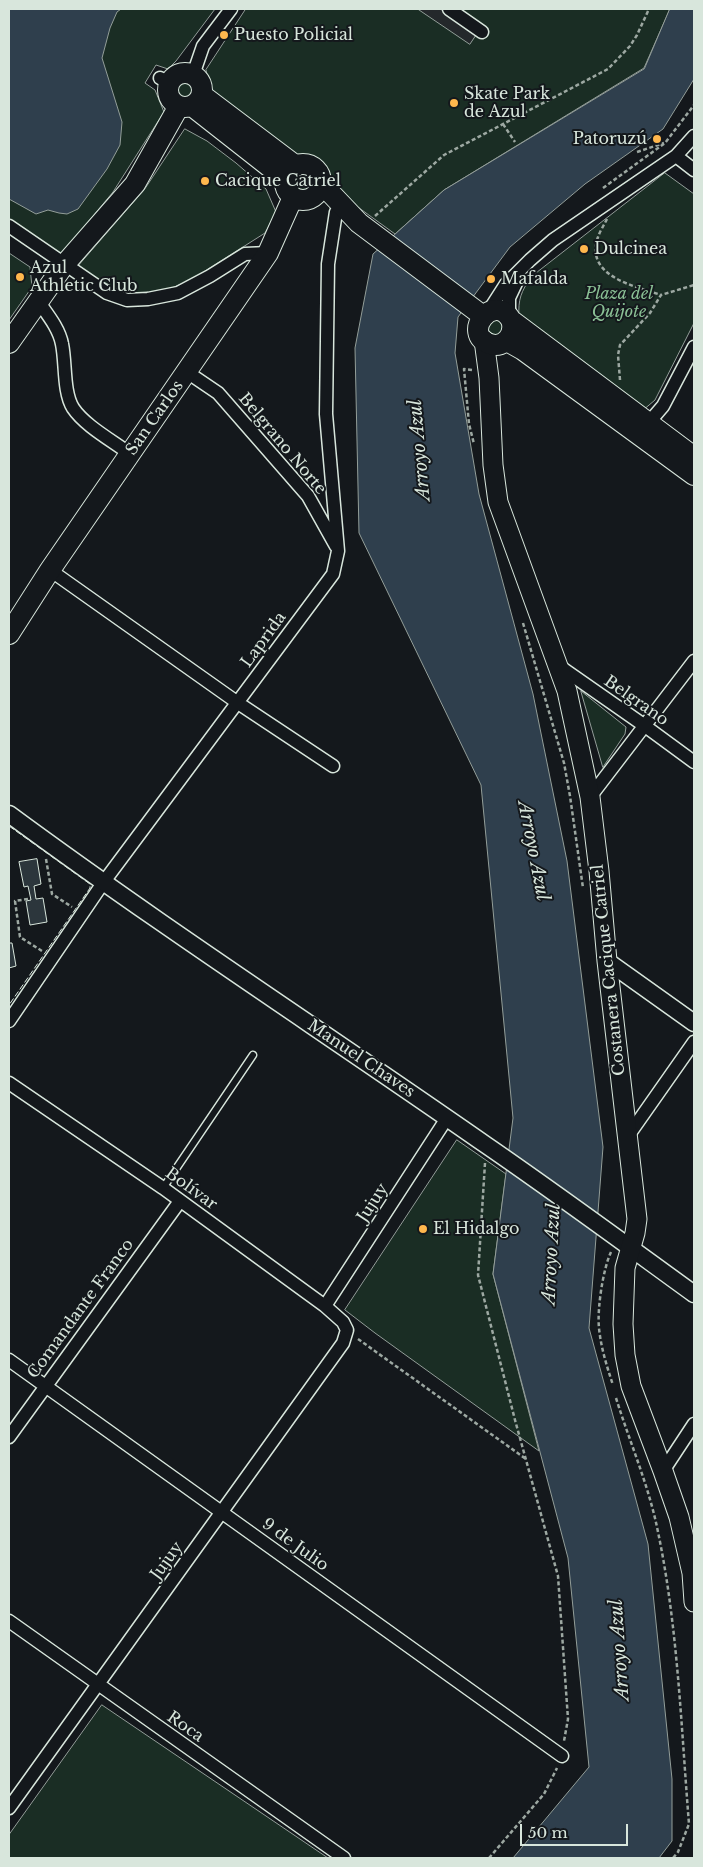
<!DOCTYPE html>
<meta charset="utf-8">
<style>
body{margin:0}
#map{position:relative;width:703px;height:1867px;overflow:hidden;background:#14181c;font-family:"Libre Baskerville",serif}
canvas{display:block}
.frame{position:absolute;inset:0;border:10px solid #d8e6dc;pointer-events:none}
.scale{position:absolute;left:520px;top:1824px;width:108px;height:22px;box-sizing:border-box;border:2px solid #d8e6dc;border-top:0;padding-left:6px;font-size:15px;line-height:18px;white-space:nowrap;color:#d8e6dc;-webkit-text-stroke:4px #14181c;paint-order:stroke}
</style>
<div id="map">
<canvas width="703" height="1867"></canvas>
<div class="frame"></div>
<div class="scale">50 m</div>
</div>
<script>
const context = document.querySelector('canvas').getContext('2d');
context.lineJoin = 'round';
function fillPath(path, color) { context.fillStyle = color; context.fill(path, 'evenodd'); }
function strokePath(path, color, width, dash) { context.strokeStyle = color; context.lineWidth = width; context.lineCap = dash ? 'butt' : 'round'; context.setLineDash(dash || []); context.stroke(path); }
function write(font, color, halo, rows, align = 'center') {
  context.font = font + ' "Libre Baskerville",serif'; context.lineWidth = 4; context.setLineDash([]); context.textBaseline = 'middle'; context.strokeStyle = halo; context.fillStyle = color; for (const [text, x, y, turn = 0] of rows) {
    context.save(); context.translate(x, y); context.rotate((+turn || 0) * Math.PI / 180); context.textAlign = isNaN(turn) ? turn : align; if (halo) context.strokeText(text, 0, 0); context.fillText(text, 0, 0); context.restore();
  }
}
const green = new Path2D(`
 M 9,9 L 215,9 L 176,61 L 168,69 L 156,65 L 145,83 L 155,90 L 164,112 L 113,192 L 60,256 L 9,220 Z
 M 246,9 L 670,9 L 644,68 L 444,190 L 395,234 L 344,197 L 333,177 L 317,162 L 293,160 L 212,94 L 206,70 Z
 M176 91a8 8 0 1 1 16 0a8 8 0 1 1-16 0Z
 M 185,129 L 207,141 L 236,163 L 266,189 L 276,212 L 265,233 L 191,280 L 155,295 L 131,296 L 94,277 L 77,267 L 144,190 Z
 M 665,173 L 694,194 L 694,323 L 655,400 L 642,411 L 519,317 C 518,299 521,292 531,277 Z
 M295 183a8 8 0 1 1 16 0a8 8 0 1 1-16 0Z
 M 9,253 L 30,267 L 32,287 L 9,320 Z
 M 493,320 L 501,321 L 504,328 L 498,336 L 490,334 L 487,326 Z
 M 581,691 L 626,727 L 625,734 L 603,767 Z
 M 457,1140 L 506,1174 L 493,1274 L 539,1451 L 375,1333 L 345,1310 Z
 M 102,1705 L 328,1858 L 9,1858 L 9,1835 Z`);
fillPath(green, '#1a2d24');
strokePath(green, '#939e99', 1);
const parking = new Path2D(`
 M 418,9 L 444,9 L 478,32 L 470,44 Z`);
fillPath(parking, '#24282b');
strokePath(parking, '#939e99', 1);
const water = new Path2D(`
 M 9,9 L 121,9 L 117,12 L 110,28 L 102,58 L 122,122 L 120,145 L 107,169 L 78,209 L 67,214 L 59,213 L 48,210 L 36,214 L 9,199 Z
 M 670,9 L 694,9 L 694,79 L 663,129 L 585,184 L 510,247 L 458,317 L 455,353 L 479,494 L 533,694 L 567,861 L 603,1147 L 589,1328 L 648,1544 L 672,1779 L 672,1841 L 659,1858 L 513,1858 L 589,1767 L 568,1558 L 493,1274 L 513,1118 L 481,785 L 359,533 L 355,348 L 373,254 L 444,190 L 644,69 Z`);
fillPath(water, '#2f3f4d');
strokePath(water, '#939e99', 1);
const building = new Path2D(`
 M 37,859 L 41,884 L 34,886 L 36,899 L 43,898 L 47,922 L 30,925 L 26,901 L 31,900 L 28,886 L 24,887 L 19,862 Z
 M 9,943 L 12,943 L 16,966 L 9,968 Z`);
fillPath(building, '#2c363c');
strokePath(building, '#d8e6dc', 1);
const service = new Path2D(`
 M 163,1188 L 253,1055`);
const minor = new Path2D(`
 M 449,9 L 482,32
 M 193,75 L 203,46 L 231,9
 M 160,78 L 169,83
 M 676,156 L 694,170
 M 9,226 L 107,293 L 127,300 L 148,299 L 178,293 L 210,276 L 245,254 L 268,253
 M 38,301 C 47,314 59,328 62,344 C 66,363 63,392 73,408 C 85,426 113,441 130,454
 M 488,312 L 506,284 L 530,260 L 553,240 L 676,156 L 694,136
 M 509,317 L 509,298 L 518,279
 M 187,372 L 218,393 L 308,496 L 336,546
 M 645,427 L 663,406 L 694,347
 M 50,570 L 238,703 L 333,766
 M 559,666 L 645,726 L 694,762
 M 590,797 L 694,661
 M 9,1021 L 103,883 L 333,574 L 338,551 L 326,414 L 328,264 L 336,212
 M 9,1083 L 163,1188 L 325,1306 L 343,1322 L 347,1330 L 343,1343 L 9,1808
 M 628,1136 L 694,1042
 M 325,1306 L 447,1118
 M 9,1360 L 562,1756
 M 9,1437 L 180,1201
 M 663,1471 L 694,1424
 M 9,1621 L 344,1858`);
const tertiary = new Path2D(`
 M 9,814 C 165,929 327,1034 486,1145 C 556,1193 625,1244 694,1294
 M 607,961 L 694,1023`);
const secondary = new Path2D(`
 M 484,340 L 489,378 L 493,465 L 498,502 L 567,691 L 590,797 L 599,871 L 607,961 L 637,1219 L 635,1233 L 625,1268 L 623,1324 L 625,1355 L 631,1386 L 663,1471 L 679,1517 L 692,1573 L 694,1602`);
const primary = new Path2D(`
 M168 90a17 17 0 1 1 34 0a17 17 0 1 1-34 0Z
 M 202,95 L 296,166
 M 192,106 L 285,179
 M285 182a18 18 0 1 1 36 0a18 18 0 1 1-36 0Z
 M 321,183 L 359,223 L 483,316
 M 511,320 C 516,333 505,349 490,344 C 460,334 494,291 511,320 L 694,457
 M 507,341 L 523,350 L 694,475
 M 9,343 L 64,265 L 135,184 L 179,106
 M 9,634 L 50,570 L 268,253 L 293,197`);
strokePath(service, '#d8e6dc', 9);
strokePath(minor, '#d8e6dc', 15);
strokePath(tertiary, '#d8e6dc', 19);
strokePath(secondary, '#d8e6dc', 21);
strokePath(primary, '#d8e6dc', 22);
strokePath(new Path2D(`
 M 503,124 L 515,142
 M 637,152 L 664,143
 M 603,188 L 665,143 L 694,105
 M 375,216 L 444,155 L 608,69 L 630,46 L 637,35 L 649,9
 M 607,219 C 604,225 600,231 598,237 C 584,276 634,286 661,295
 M 472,370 L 464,369 L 469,424 L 474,444
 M 620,380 L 618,355 L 620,345 L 650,313 L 661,295 L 694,285
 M 523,623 L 564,763 L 570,796 L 583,888
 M 46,859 L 52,894 L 72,907
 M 28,899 L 15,901 L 20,937 L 42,951
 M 485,1163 L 478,1275 L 515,1420 L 558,1576 L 568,1719 L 564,1741
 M 611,1252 C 603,1269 597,1309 599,1328 C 601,1348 607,1367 613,1385
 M 358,1339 L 526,1459
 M 616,1398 C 630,1443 649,1486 658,1532 C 678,1628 681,1726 689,1824 L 678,1852 L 673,1858
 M 489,1858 L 544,1794 L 557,1768`), '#9da8a2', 2.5, [4, 2.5]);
strokePath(service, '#14181c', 6);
strokePath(minor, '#14181c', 12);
strokePath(tertiary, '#14181c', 16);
strokePath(secondary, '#14181c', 19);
strokePath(primary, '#14181c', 20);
strokePath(new Path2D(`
 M 9,826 L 90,884 L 90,888 L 9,1005`), '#d8e6dc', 1, [6, 2.5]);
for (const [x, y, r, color] of [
 [224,35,5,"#ffb74d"],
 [454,103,5,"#ffb74d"],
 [657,139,5,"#ffb74d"],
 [205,181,5,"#ffb74d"],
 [584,249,5,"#ffb74d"],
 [20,277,5,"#ffb74d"],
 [491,279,5,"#ffb74d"],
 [423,1229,5,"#ffb74d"]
]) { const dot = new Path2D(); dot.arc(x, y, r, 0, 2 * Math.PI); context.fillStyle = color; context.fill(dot); strokePath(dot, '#14181c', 2); }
write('16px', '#d8e6dc', '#14181c', [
 ["Puesto Policial",234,35],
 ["Skate Park",464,94],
 ["de Azul",464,112],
 ["Patoruzú",647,139,"right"],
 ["Cacique Catriel",215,181],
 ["Dulcinea",594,249],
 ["Azul",30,268],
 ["Athletic Club",30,286],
 ["Mafalda",501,279],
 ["El Hidalgo",433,1229]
], 'left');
write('italic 16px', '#8ac095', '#14181c', [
 ["Plaza del",619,294],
 ["Quijote",619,312]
]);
write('16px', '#d8e6dc', '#14181c', [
 ["San Carlos",155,418,-55],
 ["Belgrano Norte",282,444,50],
 ["Laprida",264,640,-54],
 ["Belgrano",636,701,35],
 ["Costanera Cacique Catriel",609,970,-96],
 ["Manuel Chaves",361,1059,34],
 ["Bolívar",191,1189,36],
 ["Jujuy",373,1203,-57],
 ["Comandante Franco",81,1309,-54],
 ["9 de Julio",295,1545,36],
 ["Jujuy",167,1561,-54],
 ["Roca",185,1727,35]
]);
write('italic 18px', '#d8e6dc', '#14181c', [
 ["Arroyo Azul",420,450,-95],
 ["Arroyo Azul",533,851,79],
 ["Arroyo Azul",552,1254,-87],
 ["Arroyo Azul",620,1650,-94]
]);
</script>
